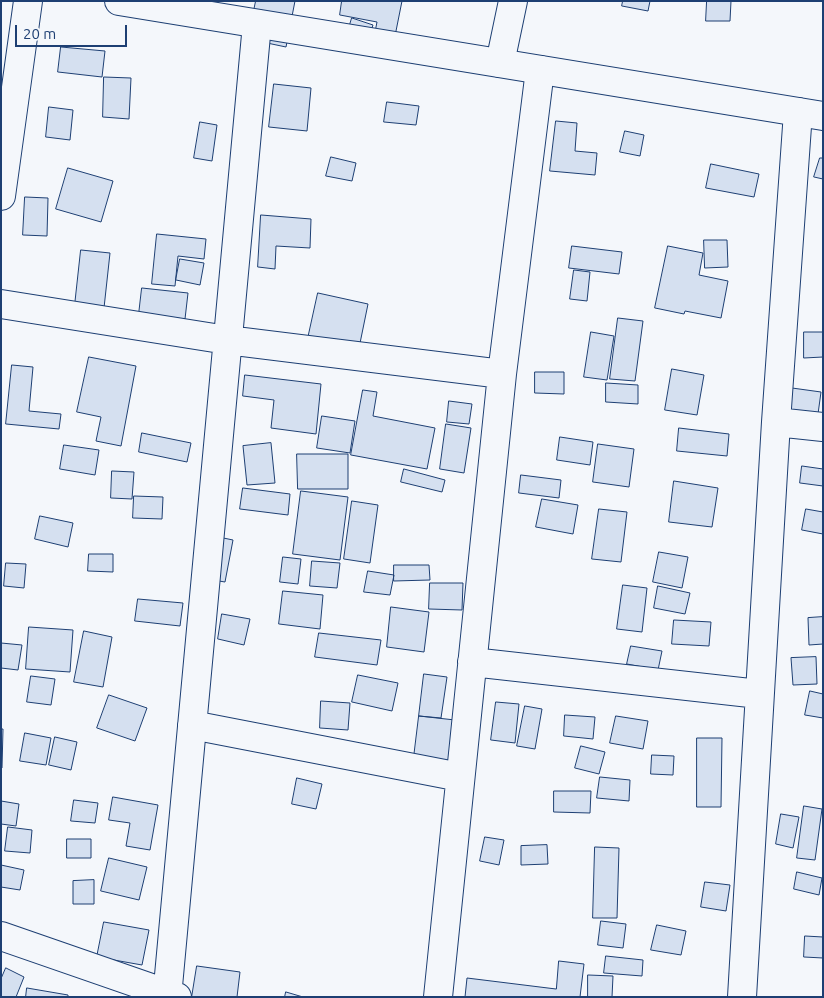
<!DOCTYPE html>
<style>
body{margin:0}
#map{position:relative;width:824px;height:998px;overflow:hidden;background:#f4f7fb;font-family:Ubuntu,sans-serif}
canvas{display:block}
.frame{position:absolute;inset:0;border:2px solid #1d3f73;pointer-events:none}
.scale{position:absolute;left:15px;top:25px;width:112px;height:22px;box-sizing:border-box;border:2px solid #1d3f73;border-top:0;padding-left:6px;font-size:15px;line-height:18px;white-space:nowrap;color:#1d3f73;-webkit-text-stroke:4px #f4f7fb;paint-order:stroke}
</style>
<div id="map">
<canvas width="824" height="998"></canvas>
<div class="frame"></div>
<div class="scale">20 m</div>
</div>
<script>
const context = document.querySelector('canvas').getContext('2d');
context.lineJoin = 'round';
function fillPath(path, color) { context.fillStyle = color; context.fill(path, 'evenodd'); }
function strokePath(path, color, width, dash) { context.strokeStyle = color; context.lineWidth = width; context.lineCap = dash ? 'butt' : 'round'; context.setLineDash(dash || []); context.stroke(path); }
const building = new Path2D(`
 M 256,1 L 295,1 L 286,47 L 248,39 Z
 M 342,1 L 402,1 L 392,51 L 372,47 L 377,22 L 340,15 Z
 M 623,1 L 650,1 L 648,11 L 622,6 Z
 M 707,1 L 731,1 L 730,21 L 706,21 Z
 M 352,18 L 373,25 L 365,48 L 345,41 Z
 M 61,47 L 105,51 L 102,77 L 58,72 Z
 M 104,77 L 131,78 L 129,119 L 103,117 Z
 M 274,84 L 311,88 L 307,131 L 269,127 Z
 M 387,102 L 419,106 L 416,125 L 384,122 Z
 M 49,107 L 73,110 L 70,140 L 46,137 Z
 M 556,121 L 577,123 L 575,151 L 597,153 L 595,175 L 550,171 Z
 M 200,122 L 217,125 L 212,161 L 194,158 Z
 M 625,131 L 644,135 L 640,156 L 620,152 Z
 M 331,157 L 356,163 L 352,181 L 326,176 Z
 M 820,158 L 823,158 L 823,179 L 814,177 Z
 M 711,164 L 759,174 L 754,197 L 706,188 Z
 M 68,168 L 113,181 L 101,222 L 56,209 Z
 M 25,197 L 48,198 L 47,236 L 23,235 Z
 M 261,215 L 311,219 L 310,248 L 276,246 L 275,269 L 258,267 Z
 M 157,234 L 206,239 L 204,259 L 178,256 L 175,286 L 152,284 Z
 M 704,240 L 727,240 L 728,267 L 705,268 Z
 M 572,246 L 622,252 L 619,274 L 569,268 Z
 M 668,246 L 703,253 L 699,275 L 728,281 L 721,318 L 685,311 L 684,314 L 655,308 Z
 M 81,250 L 110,253 L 104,308 L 75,305 Z
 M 180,259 L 204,263 L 200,285 L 176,280 Z
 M 574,270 L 590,272 L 587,301 L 570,299 Z
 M 142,288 L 188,293 L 185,319 L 139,314 Z
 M 318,293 L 368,304 L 358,353 L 307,343 Z
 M 618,318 L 643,321 L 635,381 L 610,379 Z
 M 591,332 L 614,336 L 607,380 L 584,377 Z
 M 804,332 L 823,332 L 823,357 L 804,358 Z
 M 89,357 L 136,366 L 121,446 L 96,441 L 101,417 L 77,412 Z
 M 12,365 L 33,367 L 29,411 L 61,414 L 59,429 L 6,424 Z
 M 672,369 L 704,375 L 697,415 L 665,410 Z
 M 535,372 L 564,372 L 564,394 L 535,393 Z
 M 245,375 L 321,384 L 316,434 L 271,428 L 274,400 L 243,396 Z
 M 606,383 L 638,385 L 638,404 L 606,402 Z
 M 792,388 L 821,392 L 818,414 L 790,411 Z
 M 363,390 L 377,392 L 373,416 L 435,428 L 427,469 L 351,455 Z
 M 449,401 L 472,404 L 469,424 L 447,422 Z
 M 322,416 L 355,421 L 350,453 L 317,448 Z
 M 446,424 L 471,428 L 464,473 L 440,469 Z
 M 679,428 L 729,434 L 727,456 L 677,451 Z
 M 142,433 L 191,443 L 187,462 L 139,452 Z
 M 560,437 L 593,442 L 590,465 L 557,460 Z
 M 271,443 L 275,483 L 247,485 L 243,446 Z
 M 598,444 L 634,449 L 629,487 L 593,482 Z
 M 64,445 L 99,450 L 95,475 L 60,469 Z
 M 297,454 L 348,454 L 348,489 L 298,489 Z
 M 802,466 L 823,469 L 823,486 L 800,483 Z
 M 404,469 L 445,480 L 442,492 L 401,482 Z
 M 112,471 L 134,472 L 132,499 L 111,498 Z
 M 521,475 L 561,480 L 559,498 L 519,493 Z
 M 674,481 L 718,488 L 712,527 L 669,522 Z
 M 243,488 L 290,494 L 288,515 L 240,509 Z
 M 301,491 L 348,497 L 340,560 L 293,554 Z
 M 134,496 L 163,497 L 162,519 L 133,518 Z
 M 542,499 L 578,505 L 573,534 L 536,527 Z
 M 352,501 L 378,505 L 370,563 L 344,559 Z
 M 599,509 L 627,512 L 621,562 L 592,559 Z
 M 806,509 L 823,512 L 823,534 L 802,530 Z
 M 40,516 L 73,523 L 68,547 L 35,539 Z
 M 209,535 L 233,540 L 225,582 L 201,578 Z
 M 659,552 L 688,557 L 682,588 L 653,582 Z
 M 89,554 L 113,554 L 113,572 L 88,571 Z
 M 283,557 L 301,559 L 298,584 L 280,582 Z
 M 312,561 L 340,563 L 337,588 L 310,586 Z
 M 6,563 L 26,564 L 24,588 L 4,586 Z
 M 394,565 L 429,565 L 430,580 L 394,581 Z
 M 368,571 L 394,575 L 390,595 L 364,592 Z
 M 430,583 L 463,583 L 462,610 L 429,609 Z
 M 623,585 L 647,588 L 642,632 L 617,629 Z
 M 658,586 L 690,593 L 685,614 L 654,608 Z
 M 283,591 L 323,595 L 320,629 L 279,624 Z
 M 138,599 L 183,603 L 180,626 L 135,621 Z
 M 391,607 L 429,612 L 424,652 L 387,647 Z
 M 222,614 L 250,619 L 244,645 L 218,639 Z
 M 823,617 L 823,644 L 809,645 L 808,618 Z
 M 674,620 L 711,622 L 709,646 L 672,644 Z
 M 29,627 L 73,630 L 70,672 L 26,669 Z
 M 84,631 L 112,637 L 103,687 L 74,682 Z
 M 319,633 L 381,640 L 377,665 L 315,657 Z
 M 1,643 L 22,645 L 18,670 L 1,668 Z
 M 631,646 L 662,651 L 658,670 L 627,664 Z
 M 816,657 L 817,684 L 793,685 L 791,658 Z
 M 424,674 L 447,677 L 441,718 L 419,716 Z
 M 358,675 L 398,683 L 392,711 L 352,702 Z
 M 31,676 L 55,679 L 51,705 L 27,702 Z
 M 810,691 L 823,694 L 823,718 L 805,715 Z
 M 109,695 L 147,708 L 135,741 L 97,728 Z
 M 321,701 L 350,703 L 348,730 L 320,728 Z
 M 496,702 L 519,704 L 515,743 L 491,740 Z
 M 525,706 L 542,709 L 535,749 L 517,746 Z
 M 565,715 L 595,717 L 593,739 L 564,736 Z
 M 419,716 L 455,720 L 450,762 L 414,757 Z
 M 616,716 L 648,721 L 643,749 L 610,743 Z
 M 1,729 L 3,729 L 2,768 L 1,768 Z
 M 25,733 L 51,738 L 46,765 L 20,761 Z
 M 55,737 L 77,742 L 71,770 L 49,765 Z
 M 697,738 L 722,738 L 721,807 L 697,807 Z
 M 581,746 L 605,752 L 599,774 L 575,768 Z
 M 652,755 L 674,756 L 673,775 L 651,774 Z
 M 600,777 L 630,780 L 629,801 L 597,798 Z
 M 297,778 L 322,784 L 316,809 L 292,804 Z
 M 554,791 L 591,791 L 590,813 L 554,812 Z
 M 113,797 L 158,805 L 150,850 L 126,846 L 130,823 L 109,820 Z
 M 74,800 L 98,803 L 95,823 L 71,821 Z
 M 1,801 L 19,804 L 16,826 L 1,824 Z
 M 804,806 L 822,809 L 815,860 L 797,858 Z
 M 781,814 L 799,817 L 793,848 L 776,844 Z
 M 8,827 L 32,830 L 30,853 L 5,851 Z
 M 485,837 L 504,840 L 499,865 L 480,861 Z
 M 67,839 L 91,839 L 91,858 L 67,858 Z
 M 547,845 L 548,864 L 521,865 L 521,846 Z
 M 595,847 L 619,848 L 617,918 L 593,918 Z
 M 109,858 L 147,867 L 139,900 L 101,891 Z
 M 1,865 L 24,870 L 20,890 L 1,887 Z
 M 797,872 L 822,878 L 819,895 L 794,889 Z
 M 94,880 L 94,904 L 73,904 L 73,881 Z
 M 705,882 L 730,885 L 726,911 L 701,907 Z
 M 601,921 L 626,924 L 623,948 L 598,945 Z
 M 104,922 L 149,930 L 142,965 L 97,957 Z
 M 657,925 L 686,931 L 681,955 L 651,950 Z
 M 805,936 L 823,937 L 823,958 L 804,957 Z
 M 606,956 L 643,960 L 642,976 L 604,973 Z
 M 559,961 L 584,964 L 580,997 L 465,997 L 467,978 L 556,989 Z
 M 197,966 L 240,972 L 237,997 L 192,997 Z
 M 6,968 L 24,977 L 16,997 L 1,997 L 1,979 Z
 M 588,975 L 613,976 L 612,997 L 588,997 Z
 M 27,988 L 68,995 L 68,997 L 26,997 Z
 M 286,992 L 303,997 L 285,997 Z`);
fillPath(building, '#d5e0f0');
strokePath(building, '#1d3f73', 1);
const minor = new Path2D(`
 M 500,63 L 513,1
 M 1,196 L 28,1
 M 1,304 L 227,340 L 502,374
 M 776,422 L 823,427
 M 472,662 L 759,694
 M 192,725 L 460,777
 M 1,936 L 177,997
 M 167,997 L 257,24
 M 438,997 L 502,374 L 540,70
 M 742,997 L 776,422 L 798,112`);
const tertiary = new Path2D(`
 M 119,1 L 823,116`);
strokePath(minor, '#1d3f73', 30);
strokePath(tertiary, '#1d3f73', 30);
strokePath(minor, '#f4f7fb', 28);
strokePath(tertiary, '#f4f7fb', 28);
</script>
